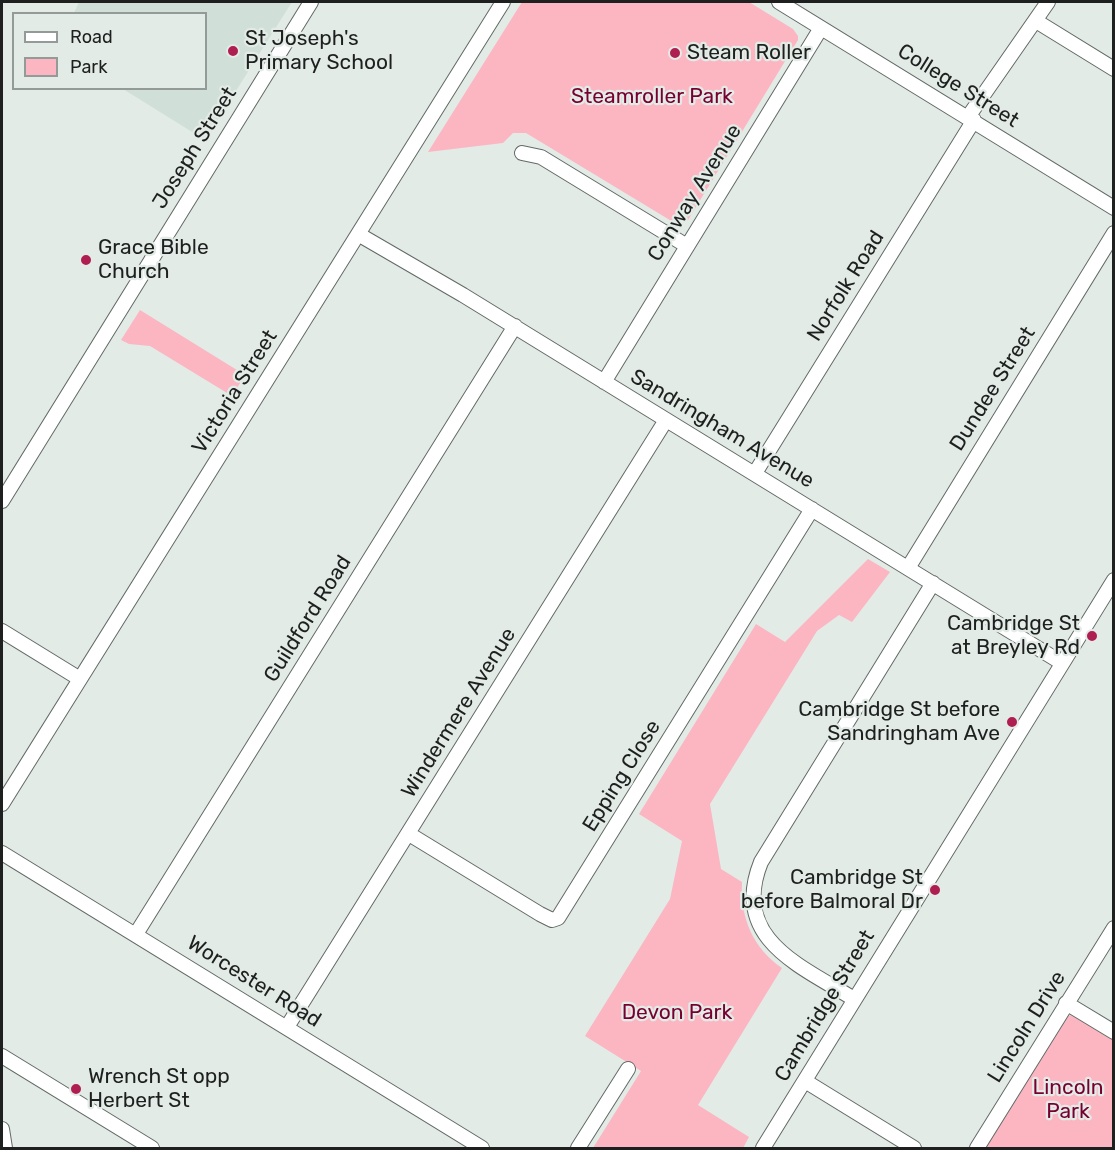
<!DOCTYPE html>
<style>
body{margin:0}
#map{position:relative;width:1115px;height:1150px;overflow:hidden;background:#e3ebe7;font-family:Rubik,sans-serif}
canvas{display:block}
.frame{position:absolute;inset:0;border:3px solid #1d201e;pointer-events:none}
.legend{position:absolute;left:12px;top:12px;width:195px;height:78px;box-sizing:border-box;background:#e3ebe7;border:2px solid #949a97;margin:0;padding:8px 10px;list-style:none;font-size:18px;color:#1d201e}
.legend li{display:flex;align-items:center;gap:12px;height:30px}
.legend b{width:30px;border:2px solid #949a97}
</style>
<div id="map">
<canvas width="1115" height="1150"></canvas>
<div class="frame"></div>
<ul class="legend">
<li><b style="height:8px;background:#fff"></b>Road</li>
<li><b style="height:16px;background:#fbb6c2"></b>Park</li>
</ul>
</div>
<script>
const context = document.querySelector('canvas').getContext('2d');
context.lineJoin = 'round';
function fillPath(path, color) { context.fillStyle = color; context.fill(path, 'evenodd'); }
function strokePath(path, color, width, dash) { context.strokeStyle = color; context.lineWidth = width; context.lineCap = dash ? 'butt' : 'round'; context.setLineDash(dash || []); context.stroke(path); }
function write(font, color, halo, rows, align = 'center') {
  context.font = font + ' Rubik,sans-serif'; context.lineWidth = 4.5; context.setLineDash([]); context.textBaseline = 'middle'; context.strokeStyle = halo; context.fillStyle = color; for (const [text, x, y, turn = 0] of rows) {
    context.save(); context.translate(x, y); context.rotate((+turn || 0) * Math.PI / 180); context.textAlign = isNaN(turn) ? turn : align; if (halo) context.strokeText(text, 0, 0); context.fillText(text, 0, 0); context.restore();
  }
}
fillPath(new Path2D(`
 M 79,2 L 292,2 L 205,140 L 123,89 L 206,88 L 206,14 L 74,13 Z`), '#d0dfd7');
fillPath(new Path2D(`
 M 522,2 L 749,2 L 793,29 L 798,36 L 798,40 L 688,220 L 678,225 L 526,133 L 513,133 L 503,143 L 428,152 Z
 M 140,310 L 245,375 L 232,396 L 150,346 L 129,344 L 121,340 Z
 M 868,559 L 890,572 L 852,622 L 839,615 L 817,631 L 710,804 L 721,869 L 742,882 C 740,918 753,948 782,968 L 698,1105 L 749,1137 L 743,1148 L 593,1148 L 641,1071 L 585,1036 L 670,899 L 682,841 L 639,814 L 756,624 L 785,642 Z
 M 1074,1014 L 1113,1039 L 1113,1148 L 985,1148 L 1065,1017 Z`), '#fbb6c2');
const minor = new Path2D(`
 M 779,2 L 1114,208
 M 1036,21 L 1114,69
 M 968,117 L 1048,2
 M 522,153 L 541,157 L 687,246
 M 358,234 L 463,295 L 1062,663
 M 604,382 L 821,28
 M 755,473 L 974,120
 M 2,501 L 311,2
 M 908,568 L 1114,233
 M 2,631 L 80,679
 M 2,804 L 503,2
 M 409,834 L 540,914 L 552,920 L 558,918 L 812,509
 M 2,853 L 482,1148
 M 136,934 L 515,326
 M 854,999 C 801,966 730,939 761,862 L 933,583
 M 1066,1003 L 1114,1032
 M 287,1027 L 666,420
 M 2,1056 L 152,1148
 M 805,1081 L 914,1148
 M 2,1129 L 5,1148
 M 578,1148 L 628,1069
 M 763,1148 L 1114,580
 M 977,1148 L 1114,928`);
strokePath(minor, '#636a66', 16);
strokePath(minor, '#fff', 14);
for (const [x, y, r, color] of [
 [233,51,6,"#af1e50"],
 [675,53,6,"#af1e50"],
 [86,260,6,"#af1e50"],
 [1092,636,6,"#af1e50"],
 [1012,722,6,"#af1e50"],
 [935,890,6,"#af1e50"],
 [76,1089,6,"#af1e50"]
]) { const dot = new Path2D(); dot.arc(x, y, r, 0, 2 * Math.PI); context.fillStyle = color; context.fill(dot); strokePath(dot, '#e3ebe7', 2); }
write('21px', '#1d201e', '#e3ebe7', [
 ["St Joseph's",245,39],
 ["Primary School",245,63],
 ["Steam Roller",687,53],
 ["Grace Bible",98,248],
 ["Church",98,272],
 ["Cambridge St",1080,624,"right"],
 ["at Breyley Rd",1080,648,"right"],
 ["Cambridge St before",1000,710,"right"],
 ["Sandringham Ave",1000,734,"right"],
 ["Cambridge St",923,878,"right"],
 ["before Balmoral Dr",923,902,"right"],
 ["Wrench St opp",88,1077],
 ["Herbert St",88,1101]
], 'left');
write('21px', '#1d201e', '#e3ebe7', [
 ["College Street",958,86,32],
 ["Joseph Street",195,148,-58],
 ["Conway Avenue",695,193,-58],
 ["Norfolk Road",846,286,-58],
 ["Dundee Street",993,389,-58],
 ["Victoria Street",235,392,-58],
 ["Sandringham Avenue",722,429,31],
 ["Guildford Road",308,619,-58],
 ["Windermere Avenue",459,713,-58],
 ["Epping Close",622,776,-58],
 ["Worcester Road",254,982,32],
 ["Cambridge Street",825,1006,-59],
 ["Lincoln Drive",1027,1027,-58]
]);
write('21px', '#780031', '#e3ebe7', [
 ["Steamroller Park",652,97],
 ["Devon Park",677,1013],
 ["Lincoln",1068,1088],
 ["Park",1068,1112]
]);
</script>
